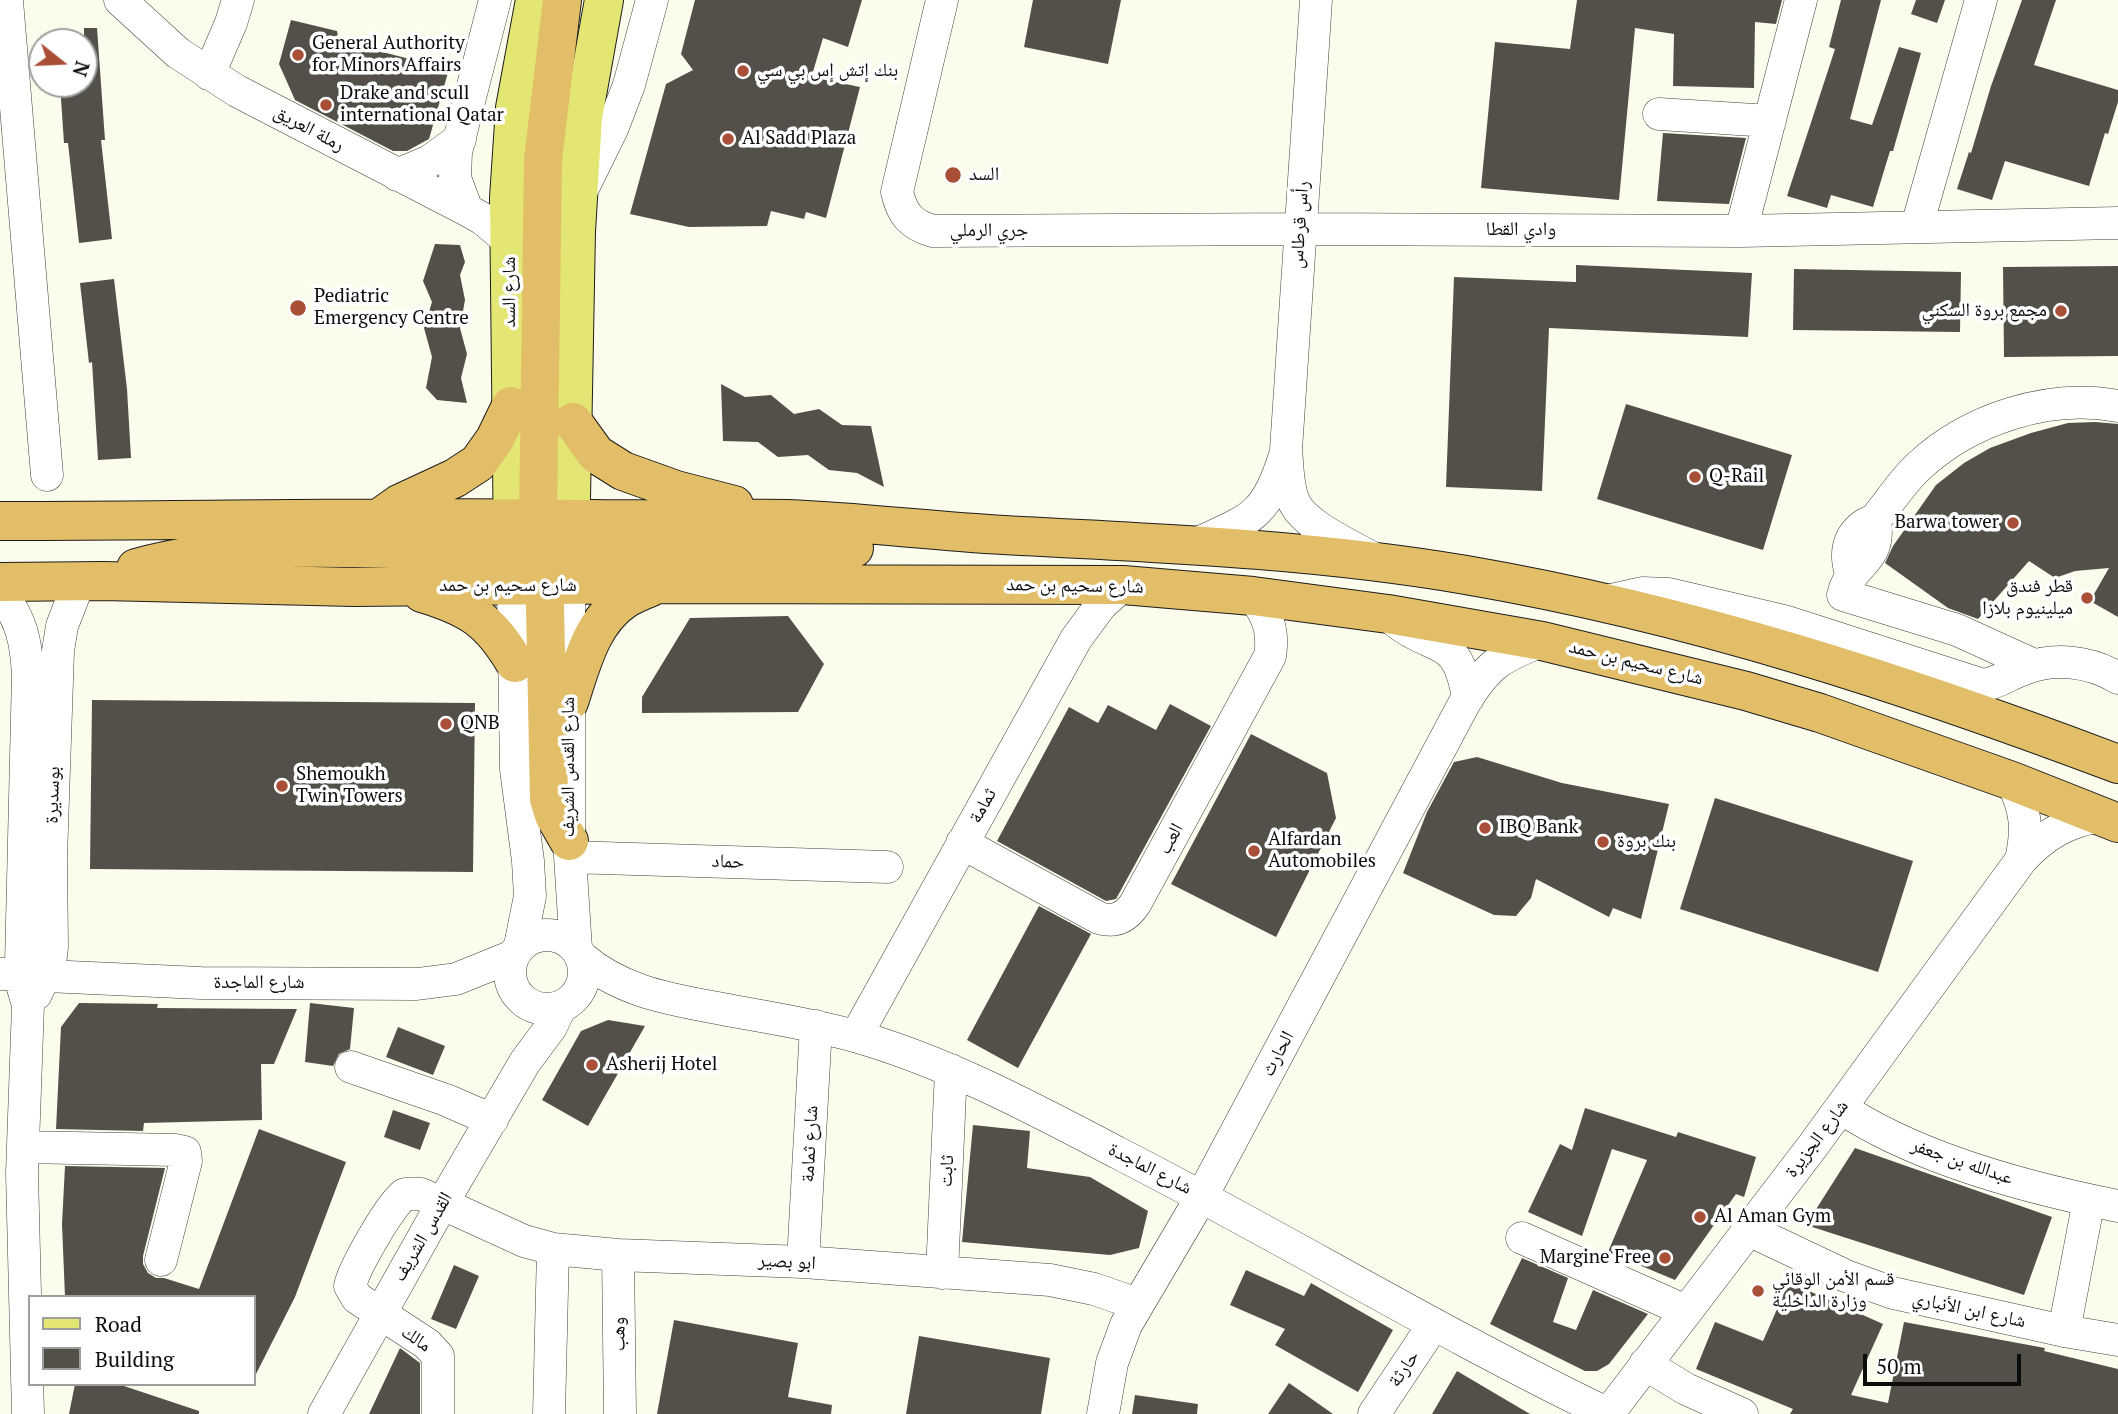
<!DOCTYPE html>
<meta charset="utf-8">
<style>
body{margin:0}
#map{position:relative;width:2118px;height:1414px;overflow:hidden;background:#fcfced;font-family:"PT Serif",serif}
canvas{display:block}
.legend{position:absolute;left:28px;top:1295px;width:228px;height:91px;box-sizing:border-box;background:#fff;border:2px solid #9e9e9e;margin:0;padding:9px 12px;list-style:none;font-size:21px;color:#0c0c0c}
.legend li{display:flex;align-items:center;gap:14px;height:35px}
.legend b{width:35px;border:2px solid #9e9e9e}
.north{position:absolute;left:28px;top:28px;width:70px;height:70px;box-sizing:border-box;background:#fff;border:2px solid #9e9e9e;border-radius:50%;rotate:108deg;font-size:19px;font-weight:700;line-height:28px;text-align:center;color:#0c0c0c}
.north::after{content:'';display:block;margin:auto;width:24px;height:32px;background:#a94f37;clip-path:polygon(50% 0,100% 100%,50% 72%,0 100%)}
.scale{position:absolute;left:1863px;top:1354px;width:158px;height:32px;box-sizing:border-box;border:4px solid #0c0c0c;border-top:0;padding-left:9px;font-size:21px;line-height:24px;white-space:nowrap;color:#0c0c0c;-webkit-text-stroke:5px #fff;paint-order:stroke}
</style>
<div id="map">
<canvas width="2118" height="1414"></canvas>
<ul class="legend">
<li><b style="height:9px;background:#e4e674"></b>Road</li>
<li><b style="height:19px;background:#53504a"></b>Building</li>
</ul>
<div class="north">N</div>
<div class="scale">50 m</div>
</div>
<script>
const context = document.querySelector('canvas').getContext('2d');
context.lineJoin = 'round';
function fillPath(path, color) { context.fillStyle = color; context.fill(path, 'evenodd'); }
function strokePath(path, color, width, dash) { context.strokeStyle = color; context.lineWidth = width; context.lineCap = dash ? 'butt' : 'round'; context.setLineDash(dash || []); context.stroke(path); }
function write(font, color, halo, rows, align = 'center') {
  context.font = font + ' "PT Serif","Noto Naskh Arabic",serif'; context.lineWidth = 7; context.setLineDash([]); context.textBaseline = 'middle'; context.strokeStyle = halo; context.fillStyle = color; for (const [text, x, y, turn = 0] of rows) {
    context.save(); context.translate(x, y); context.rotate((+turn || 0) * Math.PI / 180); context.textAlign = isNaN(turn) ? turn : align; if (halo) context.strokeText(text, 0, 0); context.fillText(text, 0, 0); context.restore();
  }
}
fillPath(new Path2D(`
 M 695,0 L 862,0 L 848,47 L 823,38 L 812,75 L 822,77 L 821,79 L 860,87 L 826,218 L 806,212 L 804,219 L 771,211 L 767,226 L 689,227 L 630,214 L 666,84 L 693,70 L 681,54 Z
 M 1033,0 L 1121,0 L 1108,64 L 1024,47 Z
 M 1577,0 L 1782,0 L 1776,24 L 1755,22 L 1754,88 L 1673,86 L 1674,34 L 1635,28 L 1619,200 L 1481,188 L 1495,42 L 1570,49 Z
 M 1841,0 L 1881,0 L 1850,119 L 1872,125 L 1899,47 L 1921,53 L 1893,151 L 1890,151 L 1873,207 L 1831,195 L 1827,208 L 1787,196 L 1835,49 L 1829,47 Z
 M 1916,0 L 1945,0 L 1937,23 L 1911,14 Z
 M 2022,0 L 2056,0 L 2034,65 L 2118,90 L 2118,102 L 2108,134 L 2105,133 L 2089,186 L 2005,161 L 1992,200 L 1957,189 L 1969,152 L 1971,153 L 1991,86 Z
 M 291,20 L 337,31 L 339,41 L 449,69 L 429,139 L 407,151 L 393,151 L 295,100 L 279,64 Z
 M 84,28 L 97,28 L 105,140 L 101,140 L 112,239 L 79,243 L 68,143 L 64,143 L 60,84 L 84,84 Z
 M 1663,133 L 1746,138 L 1729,204 L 1657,201 Z
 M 435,244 L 460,245 L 465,262 L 460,275 L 465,300 L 460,328 L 467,354 L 461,378 L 467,403 L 437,400 L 426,388 L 432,357 L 424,328 L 432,302 L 423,281 Z
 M 1576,265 L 1752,273 L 1748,337 L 1549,328 L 1542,491 L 1446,487 L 1454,277 L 1576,282 Z
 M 2118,266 L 2118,356 L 2004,357 L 2003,267 Z
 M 1794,269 L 1961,272 L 1960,332 L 1793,330 Z
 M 114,279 L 127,389 L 131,458 L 98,460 L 92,362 L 89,363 L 80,283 Z
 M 721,384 L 745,397 L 771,395 L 794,414 L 819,409 L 842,425 L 871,426 L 884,487 L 857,473 L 829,470 L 808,455 L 778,457 L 758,442 L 723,441 Z
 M 1626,404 L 1792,455 L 1763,550 L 1597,499 Z
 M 2095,422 L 2118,424 L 2118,617 L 2090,601 L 2109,568 L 2075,571 L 2055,578 L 2029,561 L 1978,619 L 1948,608 L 1885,563 L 1893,546 L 1936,485 L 1964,463 L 1990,448 L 2031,433 L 2068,423 Z
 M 788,616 L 824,664 L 798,712 L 642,713 L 642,697 L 690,618 Z
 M 92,700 L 475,703 L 473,872 L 90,869 Z
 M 1170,704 L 1211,726 L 1116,899 L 1106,901 L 997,841 L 1069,707 L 1098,723 L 1108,705 L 1156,730 Z
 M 1251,734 L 1327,773 L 1336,818 L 1276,937 L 1171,884 Z
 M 1477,757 L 1562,783 L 1669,804 L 1641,919 L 1613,908 L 1609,917 L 1536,879 L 1531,898 L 1516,916 L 1494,915 L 1403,873 L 1427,812 L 1454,762 Z
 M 1715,798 L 1913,861 L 1878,972 L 1680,909 Z
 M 1039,906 L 1091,934 L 1018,1068 L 967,1040 Z
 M 79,1003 L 158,1004 L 157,1008 L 297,1009 L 274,1064 L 261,1064 L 262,1120 L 144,1123 L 143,1131 L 56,1129 L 61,1027 Z
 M 310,1003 L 354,1008 L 350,1049 L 339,1054 L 333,1066 L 305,1062 Z
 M 608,1020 L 645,1026 L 588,1126 L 542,1100 L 581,1031 Z
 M 398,1027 L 445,1046 L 433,1075 L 386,1057 Z
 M 1585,1108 L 1676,1137 L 1678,1132 L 1756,1157 L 1744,1197 L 1736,1194 L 1675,1280 L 1608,1252 L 1647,1160 L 1612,1149 L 1582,1236 L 1528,1212 L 1560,1144 L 1572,1150 Z
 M 393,1110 L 430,1123 L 420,1150 L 384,1137 Z
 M 973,1125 L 1030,1131 L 1027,1168 L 1090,1177 L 1148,1211 L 1139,1248 L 1110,1255 L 962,1242 Z
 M 259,1129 L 346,1162 L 295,1297 L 254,1378 L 254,1297 L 65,1297 L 62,1224 L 65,1166 L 165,1168 L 143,1256 L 143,1264 L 148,1273 L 156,1278 L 164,1278 L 199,1289 Z
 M 1855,1148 L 2052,1217 L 2024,1295 L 1806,1225 Z
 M 1522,1258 L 1568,1278 L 1553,1322 L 1576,1330 L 1593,1290 L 1648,1314 L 1609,1364 L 1597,1371 L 1585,1371 L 1490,1324 Z
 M 454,1265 L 479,1276 L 456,1329 L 431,1319 Z
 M 1246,1270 L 1304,1296 L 1311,1283 L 1393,1330 L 1358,1392 L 1275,1345 L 1285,1329 L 1230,1305 Z
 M 1789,1282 L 1883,1324 L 1851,1395 L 1888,1403 L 1904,1322 L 2045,1348 L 2044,1351 L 2118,1369 L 2118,1414 L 1790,1414 L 1793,1409 L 1696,1369 L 1715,1322 L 1763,1341 Z
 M 674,1320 L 798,1343 L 788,1397 L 832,1405 L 831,1414 L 657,1414 Z
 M 919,1336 L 1050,1358 L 1041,1414 L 906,1414 Z
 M 400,1348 L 420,1363 L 420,1414 L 369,1414 Z
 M 1457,1371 L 1530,1414 L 1432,1414 Z
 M 1289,1383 L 1333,1414 L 1268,1414 Z
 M 75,1384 L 118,1384 L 199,1411 L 199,1414 L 69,1414 Z
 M 1135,1395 L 1198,1404 L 1197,1414 L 1132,1414 Z`), '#53504a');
const minor = new Path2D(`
 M 120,0 L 178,53 L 237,91 L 467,210 L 483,219 L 510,242
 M 942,0 L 897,192 C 902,214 911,225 933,231 L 1300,229 L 1741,231 L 2118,223
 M 1316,0 L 1286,450 C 1288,467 1287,488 1295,504 C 1307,527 1354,547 1376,560
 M 7,1 L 47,475
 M 209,74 L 231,23 L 238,0
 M 1659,114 L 1770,121
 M 397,175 L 430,161 L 460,139
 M 581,192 L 612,129 L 629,85 L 652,0
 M 467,210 L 455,178 L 456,152 L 495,0
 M 1917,226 L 1981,0
 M 1741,231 L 1801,0
 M 1194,545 C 1249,519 1265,519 1284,458
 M 1851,573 C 1845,555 1847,537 1864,525 C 1869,522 1874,521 1877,517 C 1891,500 1902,482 1918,467 C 1969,419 2049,393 2118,406
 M 569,585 L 569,841 L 576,949
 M 513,586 L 516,769 L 528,861 L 530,896 L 520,946
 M 1845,588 C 1857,559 1881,560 1875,520
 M 0,592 C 22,620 26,641 28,675 L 21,963 L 23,988 L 28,1005 L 22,1173 L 28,1414
 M 1843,595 L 1957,630 L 2034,665
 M 1602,602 L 1642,593 L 1669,594 L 1784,621 L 1983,685 C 1999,683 2009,674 2024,669 C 2054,657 2090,661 2118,678
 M 1395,621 C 1436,654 1457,632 1468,698
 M 2012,781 C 2026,811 2028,828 2021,860
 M 962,843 L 1099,918 C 1115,923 1126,917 1135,904 L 1270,656 C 1274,632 1268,615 1253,596
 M 570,857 L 887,867
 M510 972a37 37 0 1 1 74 0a37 37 0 1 1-74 0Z
 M 580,956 C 621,992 670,999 722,1009 C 766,1017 812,1024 855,1036 C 949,1063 1034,1109 1120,1154 C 1284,1238 1442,1334 1608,1414
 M 2,974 L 201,983 L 417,984 L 456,979 L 513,956
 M 36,994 L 50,964 L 52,947 L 51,857 L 58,651 L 62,626 L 79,582
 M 856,1036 L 1076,639 L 1101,605 L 1123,585
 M 351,1067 L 446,1100 L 492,1120
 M 1841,1108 C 1918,1159 2027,1188 2118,1206
 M 23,1147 L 176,1150 L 185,1152 L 186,1161 L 161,1260
 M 1749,1230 L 1846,1276 L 1893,1293 L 2064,1331 L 2118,1340
 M 1522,1238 L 1686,1311
 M 618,1255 L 620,1414
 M 803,1262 L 816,1026
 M 942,1273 L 951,1070
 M 2064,1331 L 2089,1200
 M 1645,1364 L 1686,1389 L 1742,1414
 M 324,1414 L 442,1204 L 525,1062 L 551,1027 L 561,1006
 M 438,1414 L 438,1356 L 427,1344 L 357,1298 L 350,1286 C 354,1268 391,1203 405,1194 L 421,1194 L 524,1241 L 553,1249 L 618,1255 L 803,1262 L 1050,1280 L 1094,1289 L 1123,1299 L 1135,1307
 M 549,1414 L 553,1249
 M 1103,1414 L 1112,1363 L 1126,1325 L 1202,1196 L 1465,702 C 1488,664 1501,657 1542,641
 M 1374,1414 L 1434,1324
 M 1608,1414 L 1812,1147 L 2021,860 C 2044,835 2066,822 2100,816`);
const major = new Path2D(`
 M 513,552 L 509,198 L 515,108 L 535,0
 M 570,552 L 576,231 L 583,117 L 604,0`);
const highway = new Path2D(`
 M 562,0 L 543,160 L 538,518 L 549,553 L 569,585
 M 573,422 L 596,454 L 623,471 L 676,490 L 734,505
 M 382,516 L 399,504 L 455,478 L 478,463 L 495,439 L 511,406
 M 0,521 C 198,521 396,516 594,519 C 659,520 724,517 788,519 C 860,522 932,531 1004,535 C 1158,543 1313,549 1466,575 C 1693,614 1903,683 2118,764
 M 537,562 L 544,585 L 545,606 L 549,799 L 554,815 L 569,841
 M 530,566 L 549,553 L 570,548 L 854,548
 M 136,568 C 258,534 387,553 513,551 L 528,545 L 563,523
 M 0,582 L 103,581 L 354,587 L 657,584 L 1123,585 L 1253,596 L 1388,614 L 1542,641 L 1746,691 L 1820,713 L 2012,781 L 2118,823
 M 422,593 C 469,607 490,620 515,663
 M 569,702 C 581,666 591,622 624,600 C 633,594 645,590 655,585`);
strokePath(minor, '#3f3f3f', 33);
strokePath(major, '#1d1d1d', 40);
strokePath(highway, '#1d1d1d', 40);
strokePath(minor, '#fff', 32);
strokePath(major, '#e4e674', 38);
strokePath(highway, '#e1be67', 38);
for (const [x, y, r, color] of [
 [298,55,7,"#a94f37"],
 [743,71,7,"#a94f37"],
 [326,105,7,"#a94f37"],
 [728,139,7,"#a94f37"],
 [953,175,9,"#a94f37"],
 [298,308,9,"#a94f37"],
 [2061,311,7,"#a94f37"],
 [1695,477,7,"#a94f37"],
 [2013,523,7,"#a94f37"],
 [2087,598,7,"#a94f37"],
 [446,724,7,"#a94f37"],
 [282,786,7,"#a94f37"],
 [1485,828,7,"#a94f37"],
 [1603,842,7,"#a94f37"],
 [1254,851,7,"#a94f37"],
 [592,1065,7,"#a94f37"],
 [1700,1217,7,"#a94f37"],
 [1665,1258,7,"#a94f37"],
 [1758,1291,7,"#a94f37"]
]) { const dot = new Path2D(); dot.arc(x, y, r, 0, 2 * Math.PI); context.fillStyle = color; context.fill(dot); strokePath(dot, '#fff', 2.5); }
write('19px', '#0c0c0c', '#fff', [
 ["General Authority",312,44],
 ["for Minors Affairs",312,66],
 ["بنك إتش إس بي سي",757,71],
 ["Drake and scull",340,94],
 ["international Qatar",340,116],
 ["Al Sadd Plaza",742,139],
 ["السد",969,175],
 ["Pediatric",314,297],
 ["Emergency Centre",314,319],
 ["مجمع بروة السكني",2047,311,"right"],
 ["Q-Rail",1709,477],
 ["Barwa tower",1999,523,"right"],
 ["قطر فندق",2073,587,"right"],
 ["ميلينيوم بلازا",2073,609,"right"],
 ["QNB",460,724],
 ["Shemoukh",296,775],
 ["Twin Towers",296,797],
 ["IBQ Bank",1499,828],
 ["Alfardan",1268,840],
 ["Automobiles",1268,862],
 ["بنك بروة",1617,842],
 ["Asherij Hotel",606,1065],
 ["Al Aman Gym",1714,1217],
 ["Margine Free",1651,1258,"right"],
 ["قسم الأمن الوقائي",1772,1280],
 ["وزارة الداخلية",1772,1302]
], 'left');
write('19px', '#0c0c0c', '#fff', [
 ["رملة العريق",309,129,28],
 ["رأس قرطاس",1300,225,-86],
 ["وادي القطا",1521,230],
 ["جري الرملي",989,231],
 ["شارع السد",510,292,-90],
 ["شارع سحيم بن حمد",508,586],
 ["شارع سحيم بن حمد",1075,586,1],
 ["شارع سحيم بن حمد",1636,663,14],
 ["شارع القدس الشريف",569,767,-90],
 ["بوسديرة",53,795,-88],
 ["ثمامة",983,806,-61],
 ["العب",1171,839,-61],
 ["حماد",728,862,2],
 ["شارع الماجدة",259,983],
 ["الحارث",1278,1054,-62],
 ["شارع الجزيرة",1817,1139,-53],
 ["شارع ثمامة",810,1144,-87],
 ["عبدالله بن جعفر",1962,1162,19],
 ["شارع الماجدة",1150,1169,27],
 ["ثابت",947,1171,-87],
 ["القدس الشريف",423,1237,-60],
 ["ابو بصير",787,1262,3],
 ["شارع ابن الأنباري",1969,1310,12],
 ["وهب",619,1334,-91],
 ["مالك",416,1339,35],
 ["حارثة",1404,1369,-56]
]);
</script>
